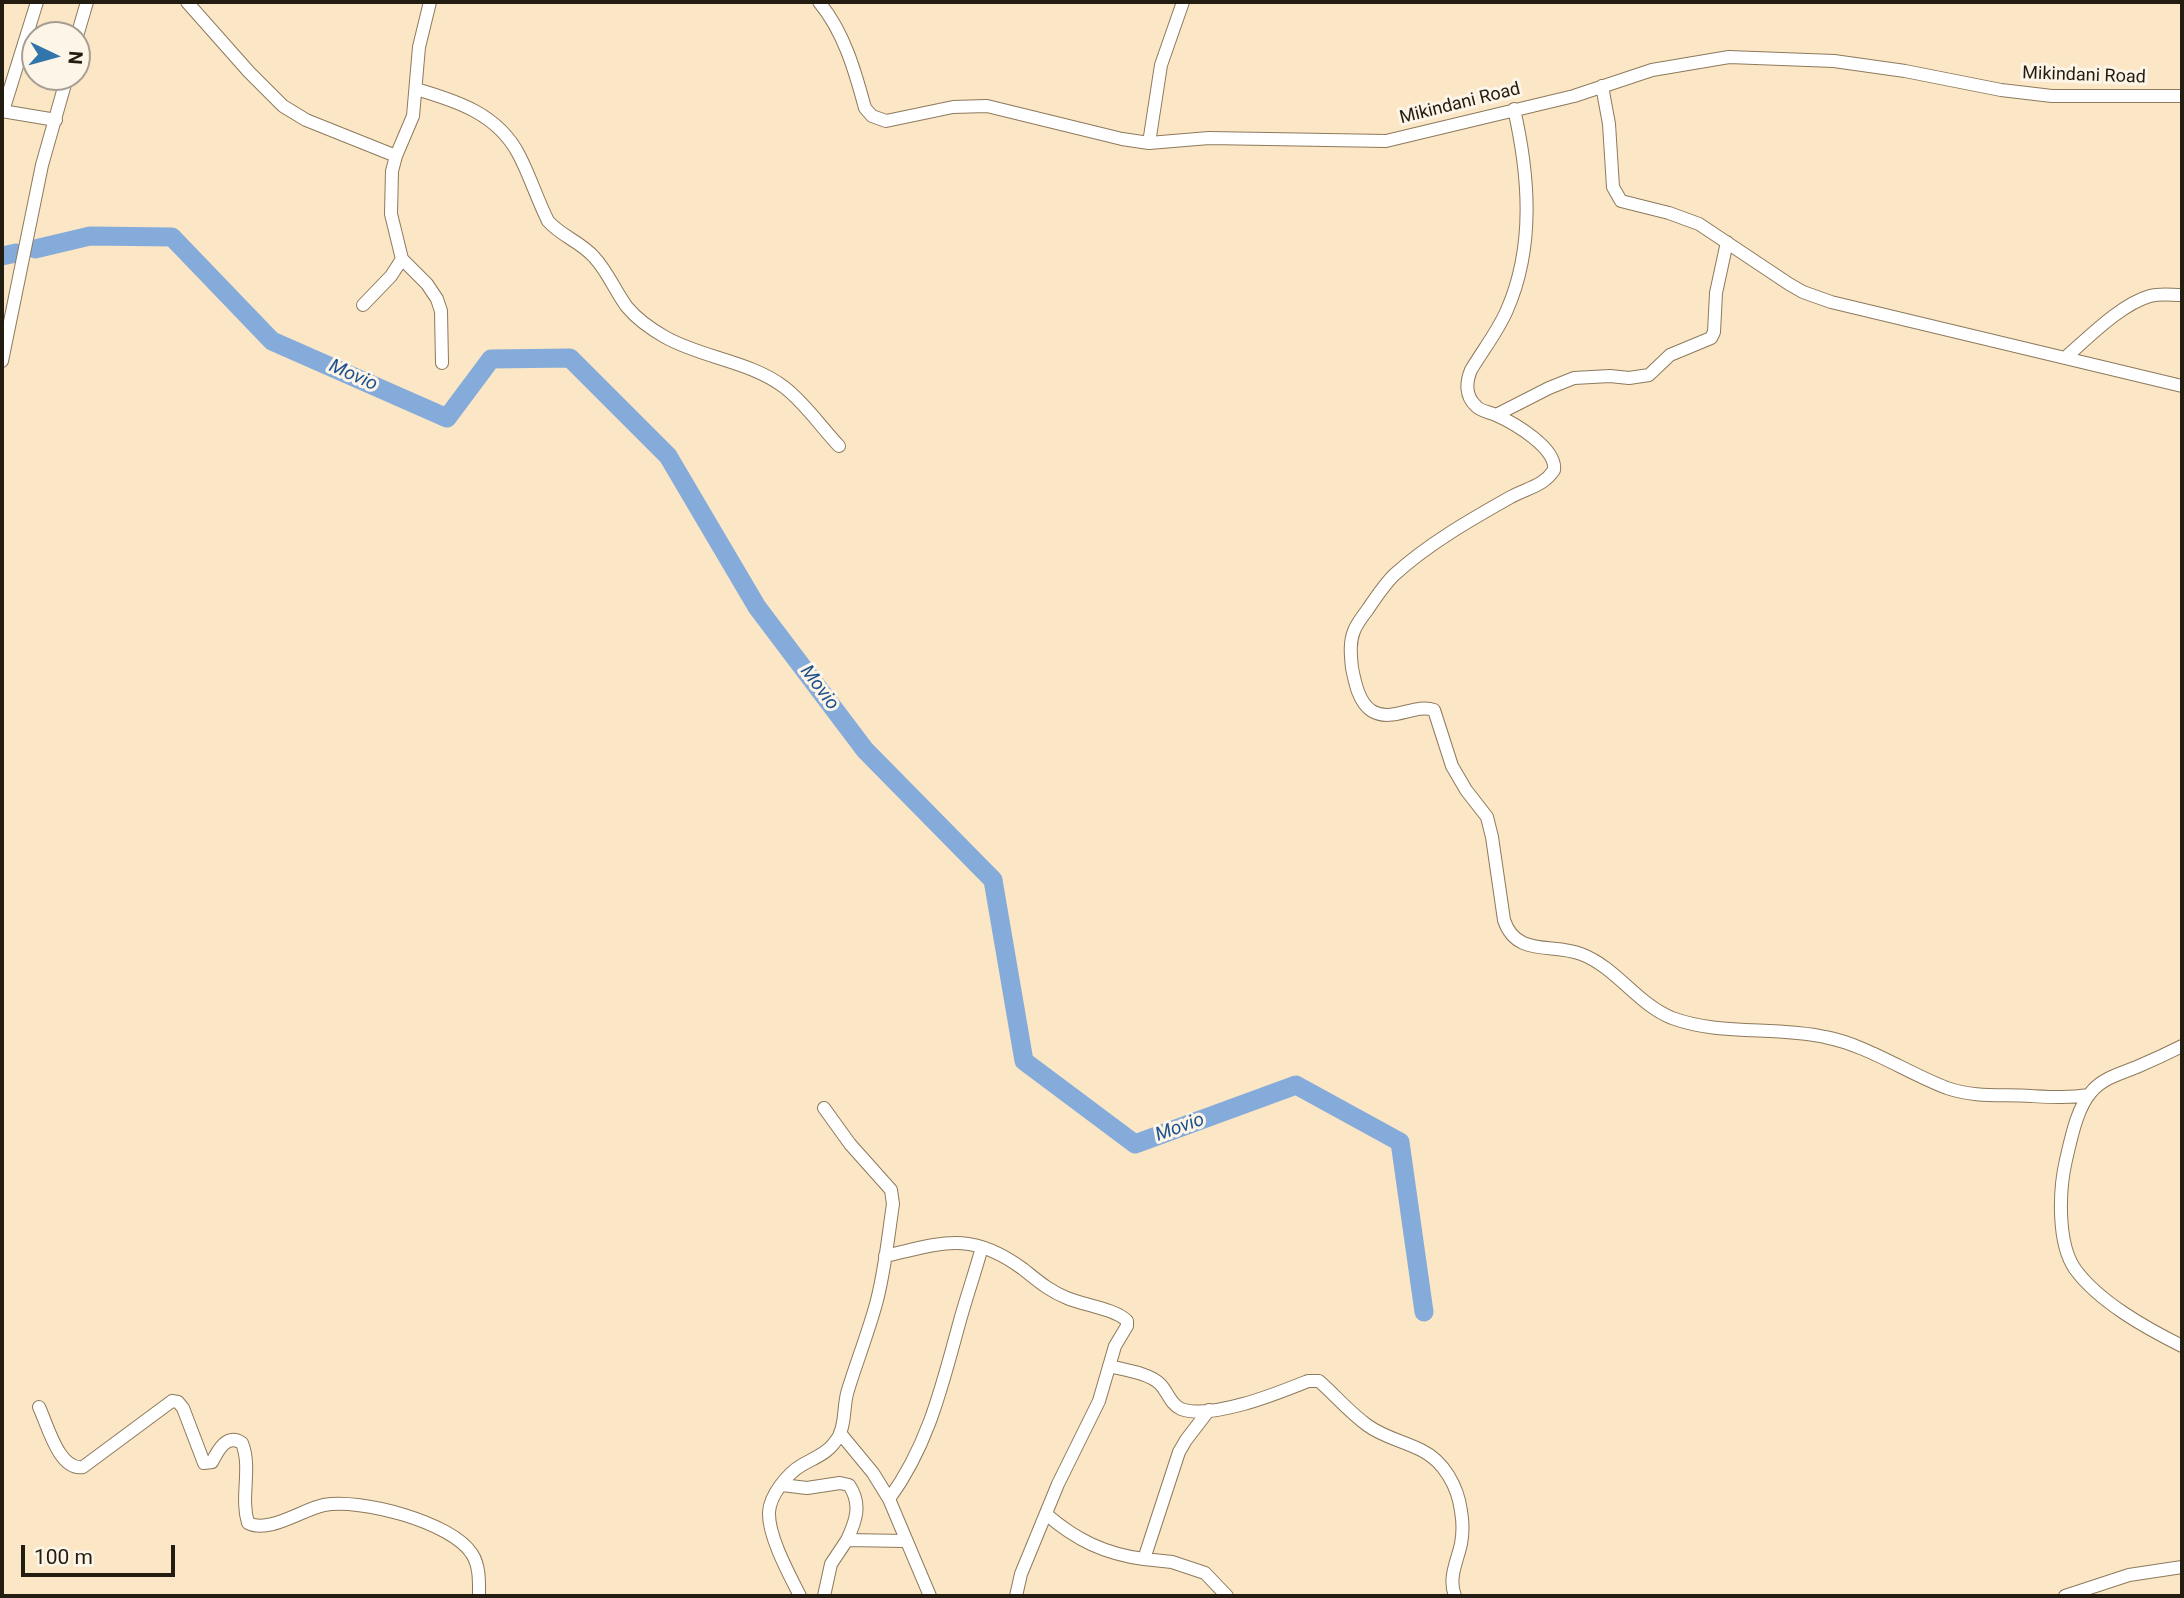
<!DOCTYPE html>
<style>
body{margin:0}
#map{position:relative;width:2184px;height:1598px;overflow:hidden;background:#fbe6c5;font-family:Roboto,sans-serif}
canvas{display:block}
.frame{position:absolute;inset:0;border:4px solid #231c10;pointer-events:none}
.north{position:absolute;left:21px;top:21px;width:70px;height:70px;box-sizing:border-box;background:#fdf5e8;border:2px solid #a69e92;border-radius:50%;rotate:95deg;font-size:19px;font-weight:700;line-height:28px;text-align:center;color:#231c10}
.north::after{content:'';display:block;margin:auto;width:24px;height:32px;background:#3175ab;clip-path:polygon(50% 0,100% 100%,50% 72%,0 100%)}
.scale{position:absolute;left:21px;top:1545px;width:154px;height:32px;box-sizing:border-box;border:4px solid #231c10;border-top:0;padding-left:9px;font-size:21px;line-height:24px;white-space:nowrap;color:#231c10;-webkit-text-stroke:5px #fdf5e8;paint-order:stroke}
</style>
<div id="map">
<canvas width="2184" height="1598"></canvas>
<div class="frame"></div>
<div class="north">N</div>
<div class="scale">100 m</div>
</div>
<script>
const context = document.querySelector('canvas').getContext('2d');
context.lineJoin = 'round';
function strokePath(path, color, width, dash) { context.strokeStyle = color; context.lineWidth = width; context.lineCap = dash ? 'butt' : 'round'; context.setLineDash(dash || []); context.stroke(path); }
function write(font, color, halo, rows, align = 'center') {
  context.font = font + ' Roboto,sans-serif'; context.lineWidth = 6; context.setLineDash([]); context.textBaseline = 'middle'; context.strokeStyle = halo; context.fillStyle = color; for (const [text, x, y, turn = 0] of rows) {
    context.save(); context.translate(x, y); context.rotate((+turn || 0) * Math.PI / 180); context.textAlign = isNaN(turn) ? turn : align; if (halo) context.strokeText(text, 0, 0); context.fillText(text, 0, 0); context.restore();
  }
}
strokePath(new Path2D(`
 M 35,249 L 90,236 L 172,237 L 272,341 L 447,418 L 491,359 L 570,358 L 668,456 L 757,607 L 865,750 L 993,880 L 1024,1061 L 1135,1144 L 1296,1085 L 1400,1142 L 1424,1312
 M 2,256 L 16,253`), '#85abdb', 19);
const minor = new Path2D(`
 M 187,2 L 249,72 L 283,106 L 306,120 L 396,156
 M 430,2 L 419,47 L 413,116 L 396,156 L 392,171 L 391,214 L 402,259 L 427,284 L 437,299 L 441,311 L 442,363
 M 819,2 C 844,32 855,71 865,108 L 872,116 L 886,121 L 953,107 L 987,106 L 1122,139 L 1149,143 L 1209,138 L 1386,141 L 1574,96 L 1652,70 L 1729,57 L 1834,61 L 1905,71 L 2001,90 L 2052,96 L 2182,96
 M 77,36 L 87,2
 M 1602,86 L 1609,124 L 1613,187 L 1621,201 L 1669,213 L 1699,224 L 1789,284 L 1803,292 L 1831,302 L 2182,386
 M 416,89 C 457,101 498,114 519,155 C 530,176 537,199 548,221 C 561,236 581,242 594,257 C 608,272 615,291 627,307 C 637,319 651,329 665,337 C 702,358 750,361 784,387 C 805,403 821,427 839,446
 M 1514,109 C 1529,175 1535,246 1507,310 C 1498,331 1483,350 1471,370 C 1466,382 1465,396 1476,406 C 1480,411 1489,412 1496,415 C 1514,423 1557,448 1554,470 C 1543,487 1526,488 1509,498 C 1470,520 1428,544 1394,575 C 1384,585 1376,597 1368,609 C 1363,616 1357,623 1354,631 C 1349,643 1351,657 1352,668 C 1355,683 1359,703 1372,711 C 1392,723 1415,703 1434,710 L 1452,766 L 1466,790 L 1487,817 L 1492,837 L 1504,920 C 1516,957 1552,943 1581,954 C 1616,967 1637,1004 1672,1018 C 1721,1036 1774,1026 1825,1037 C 1867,1045 1907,1073 1947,1088 C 1976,1098 2002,1094 2031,1096 C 2052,1097 2069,1098 2089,1095
 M 2,111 L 56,120
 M 3,111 L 37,2
 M 1149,143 L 1161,65 L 1183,2
 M 363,305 L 391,276 L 402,259
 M 2066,357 C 2088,338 2121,304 2150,296 C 2161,293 2171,295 2182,295
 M 2,361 L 42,165 L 67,77
 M 1496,415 L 1549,388 L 1574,378 L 1610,376 L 1629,378 L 1649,375 L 1670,355 L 1711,338 L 1714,332 L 1716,293 L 1727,242
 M 2182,1046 C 2168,1053 2153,1060 2139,1066 C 2123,1073 2104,1077 2092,1091 C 2077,1107 2071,1139 2066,1160 C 2059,1190 2057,1243 2075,1269 C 2099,1302 2146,1328 2182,1346
 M 885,1256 C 942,1243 970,1230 1023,1269 C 1037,1280 1049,1291 1067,1298 C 1083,1305 1116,1309 1127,1321 L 1127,1326 L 1115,1346 L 1099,1401 L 1058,1484 L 1021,1574 L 1016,1596
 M 1109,1366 C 1125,1370 1149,1373 1160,1384 C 1168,1392 1170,1404 1181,1409 C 1212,1420 1278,1393 1308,1381 L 1319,1381 C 1335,1395 1349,1412 1367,1425 C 1383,1437 1403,1441 1421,1450 C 1444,1461 1458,1487 1461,1511 C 1463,1522 1463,1533 1461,1544 C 1457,1562 1448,1578 1455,1596
 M 39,1407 C 48,1426 59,1471 83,1467 L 172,1401 L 178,1402 L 183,1408 L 204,1463 L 212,1462 C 218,1450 227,1433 242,1443 C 252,1468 240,1497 248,1523 C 269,1534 303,1509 324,1505 C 360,1498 452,1522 472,1554 C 480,1566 479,1583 479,1596
 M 840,1433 L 873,1473 L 889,1499 L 930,1596
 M 782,1485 L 807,1488 L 840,1483 L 849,1485 C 862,1504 856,1521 847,1540
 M 889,1499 C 928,1446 942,1386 959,1324 C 966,1298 975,1273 982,1247
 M 1046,1514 C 1076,1540 1105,1554 1144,1559 L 1179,1452 L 1186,1440 L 1209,1410
 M 1144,1559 L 1172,1562 L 1205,1573 L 1227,1596
 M 800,1596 C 789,1574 768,1536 769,1512 C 770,1495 788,1473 802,1465 C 818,1456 829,1453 839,1436 C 846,1422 843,1405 848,1390 C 857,1361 868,1333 876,1304 C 885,1271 888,1237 893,1204 L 891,1190 L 850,1144 L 824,1108
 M 824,1596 L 831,1564 L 847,1540 L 905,1541
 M 2065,1596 L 2129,1575 L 2182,1567`);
strokePath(minor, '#8d7a5c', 14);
strokePath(minor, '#fff', 12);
write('18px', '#231c10', '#fdf5e8', [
 ["Mikindani Road",2084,76,2],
 ["Mikindani Road",1460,104,-14]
]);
write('italic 19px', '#1e528d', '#fdf5e8', [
 ["Movio",353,376,24],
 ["Movio",819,688,53],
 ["Movio",1180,1128,-20]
]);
</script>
